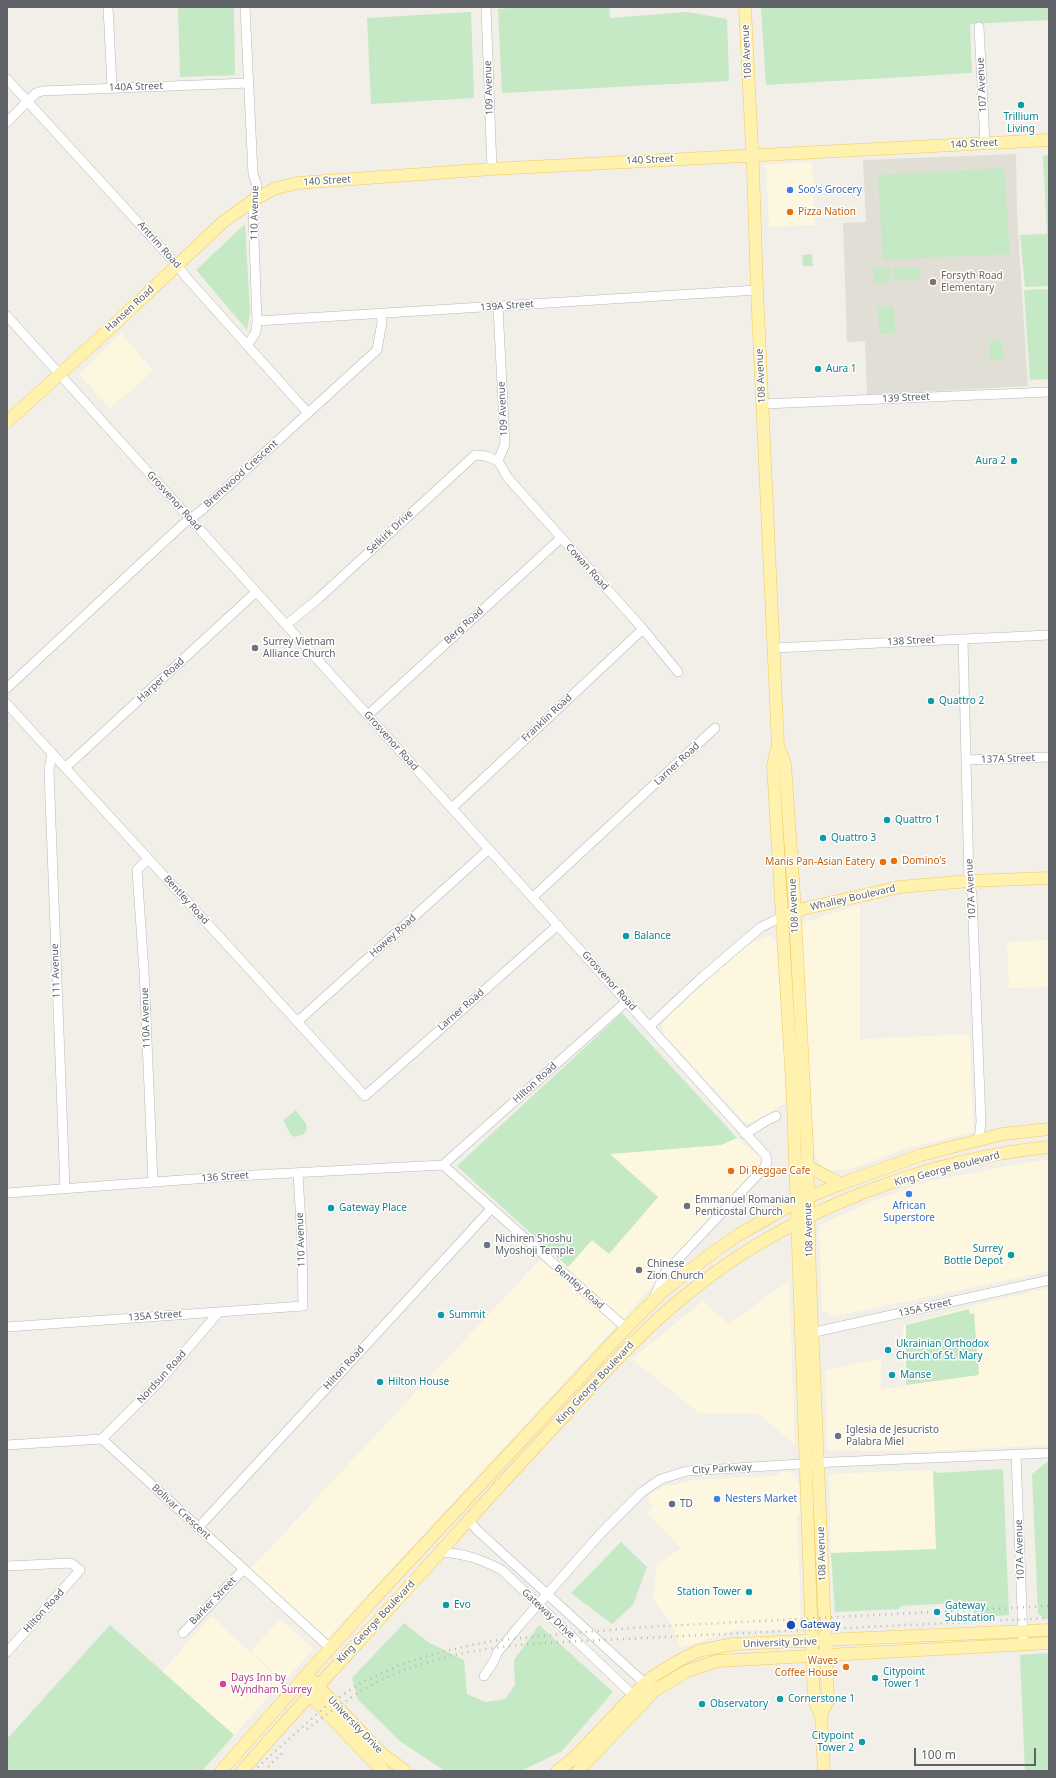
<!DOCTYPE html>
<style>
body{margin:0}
#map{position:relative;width:1056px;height:1778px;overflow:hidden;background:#f1efe8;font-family:"Noto Sans",sans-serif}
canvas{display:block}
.frame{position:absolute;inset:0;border:8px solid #5f6368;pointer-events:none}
.scale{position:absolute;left:914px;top:1748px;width:122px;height:18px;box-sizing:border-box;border:2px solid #5f6368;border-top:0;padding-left:5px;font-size:12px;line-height:14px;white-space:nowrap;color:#5f6368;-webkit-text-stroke:3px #fff;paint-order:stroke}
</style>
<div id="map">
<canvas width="1056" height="1778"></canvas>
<div class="frame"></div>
<div class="scale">100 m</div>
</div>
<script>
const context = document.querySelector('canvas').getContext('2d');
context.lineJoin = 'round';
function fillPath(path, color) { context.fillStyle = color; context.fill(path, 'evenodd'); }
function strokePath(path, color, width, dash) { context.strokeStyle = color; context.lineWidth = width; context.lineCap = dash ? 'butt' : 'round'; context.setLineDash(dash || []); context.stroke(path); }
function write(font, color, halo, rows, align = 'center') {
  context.font = font + ' "Noto Sans",sans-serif'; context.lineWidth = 3; context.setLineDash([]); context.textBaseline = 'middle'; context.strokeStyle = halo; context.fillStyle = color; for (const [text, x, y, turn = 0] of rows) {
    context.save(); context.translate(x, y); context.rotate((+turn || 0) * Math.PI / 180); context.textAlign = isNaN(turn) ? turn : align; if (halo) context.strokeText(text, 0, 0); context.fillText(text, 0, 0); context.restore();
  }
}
fillPath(new Path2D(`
 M 812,162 L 815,225 L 769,227 L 766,165 Z
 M 121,333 L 153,371 L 110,408 L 79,374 Z
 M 860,905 L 860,1039 L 970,1034 L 973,1132 L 905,1149 L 847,1170 L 829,1170 L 819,1163 L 814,1153 L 801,931 L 802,926 L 806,922 Z
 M 770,936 L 776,941 L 788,1095 L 785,1103 L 755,1121 L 745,1123 L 663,1033 L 662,1024 L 670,1013 L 739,953 L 753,942 Z
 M 1049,940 L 1049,993 L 1048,987 L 1009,988 L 1007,942 Z
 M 737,1138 L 761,1158 L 762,1168 L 320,1646 L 243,1577 L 549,1250 L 568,1267 L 592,1240 L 658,1197 L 609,1154 L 721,1145 Z
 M 1049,1160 L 1049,1271 L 832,1317 L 822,1310 L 819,1226 L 868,1203 L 922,1183 L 1028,1162 Z
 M 789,1281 L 795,1445 L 759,1414 L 699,1413 L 632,1359 L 703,1301 L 728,1324 Z
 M 1049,1288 L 1049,1445 L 928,1451 L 827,1450 L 825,1370 L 881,1359 L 881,1389 L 905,1387 L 903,1325 L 988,1302 Z
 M 933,1470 L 936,1549 L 831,1553 L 829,1474 Z
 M 784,1471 L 789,1472 L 796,1476 L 799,1484 L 800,1512 L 797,1517 L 801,1615 L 797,1630 L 735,1630 L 680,1648 L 671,1623 L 653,1599 L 657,1565 L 681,1548 L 647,1514 L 653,1507 L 648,1500 L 650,1494 L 666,1485 L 671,1486 L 692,1480 L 774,1476 Z
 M 211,1616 L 282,1682 L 234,1735 L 162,1672 Z
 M 280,1619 L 314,1649 L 284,1681 L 251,1651 Z`), '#fef7e0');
fillPath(new Path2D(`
 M 1016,154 L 1017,215 L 1028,386 L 867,395 L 865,341 L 847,342 L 843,223 L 866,222 L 863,160 Z`), '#e1ded6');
fillPath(new Path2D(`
 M 178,7 L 234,7 L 235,75 L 180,77 Z
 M 525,7 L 609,7 L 610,18 L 687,12 L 727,19 L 729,81 L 502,93 L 498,9 Z
 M 761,7 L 1049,7 L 1049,20 L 970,24 L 972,73 L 766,85 Z
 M 471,12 L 474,98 L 371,104 L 367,18 Z
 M 1049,155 L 1049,286 L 1025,287 L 1020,235 L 1047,234 L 1043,156 Z
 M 1004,168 L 1010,254 L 883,260 L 878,175 Z
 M 245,224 L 250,313 L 247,330 L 196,270 Z
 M 812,254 L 813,266 L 803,266 L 802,255 Z
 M 920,267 L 920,279 L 893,280 L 893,268 Z
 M 873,268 L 890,268 L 891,279 L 882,284 L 874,284 Z
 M 1049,289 L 1049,379 L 1030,380 L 1024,290 Z
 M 894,306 L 895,334 L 879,334 L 878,307 Z
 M 1002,341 L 1004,359 L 990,360 L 989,342 Z
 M 622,1013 L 737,1138 L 721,1145 L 610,1154 L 658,1197 L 609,1254 L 592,1240 L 568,1267 L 457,1166 Z
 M 296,1110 L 306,1124 L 307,1129 L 304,1134 L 295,1137 L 291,1135 L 283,1120 Z
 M 969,1309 L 970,1314 L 974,1313 L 979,1375 L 906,1385 L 906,1325 Z
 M 1047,1462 L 1049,1462 L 1049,1619 L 1044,1619 L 1038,1613 L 1032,1474 Z
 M 1003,1469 L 1009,1615 L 974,1618 L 973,1602 L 900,1606 L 899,1609 L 835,1612 L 831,1553 L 936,1549 L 933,1470 L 937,1473 Z
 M 621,1542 L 647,1567 L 633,1605 L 612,1624 L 571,1593 Z
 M 404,1623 L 428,1642 L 464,1660 L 467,1694 L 486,1702 L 505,1699 L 515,1685 L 514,1660 L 539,1625 L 613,1692 L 562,1751 L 523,1770 L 445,1771 L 401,1742 L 358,1700 L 352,1678 Z
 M 110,1625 L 234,1735 L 202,1771 L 7,1771 L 7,1739 Z
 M 1049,1653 L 1049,1771 L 1025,1771 L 1020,1655 Z`), '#c5e8c5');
const minor = new Path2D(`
 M 108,7 L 112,87
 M 245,7 L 253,174 L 257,185 L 253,213 L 257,321 L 256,332 L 248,344
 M 486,7 L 492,169
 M 979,27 L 985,143
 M 7,79 L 177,265 L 186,277 L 308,413
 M 7,122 L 36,93 L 42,91 L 248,83
 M 7,316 L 766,1156 L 767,1162 L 764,1168 L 664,1274 L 654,1298
 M 257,321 L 757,290
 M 763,404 L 1049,392
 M 498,461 L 508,478 L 643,629 L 678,672
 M 498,461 L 505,444 L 498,307
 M 286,625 L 319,598 L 475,455 L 486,456 L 498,461
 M 963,639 L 969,881 L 972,894 L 981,1122 L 979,1139
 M 774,648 L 1049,635
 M 7,688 L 182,525 L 202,510 L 377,350 L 382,322 L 381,314
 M 7,704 L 365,1096 L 558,925
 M 368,715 L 561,538
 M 52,753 L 49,771 L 65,1189
 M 967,760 L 1049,757
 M 66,767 L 256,592
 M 452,808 L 643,629
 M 148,859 L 137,870 L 144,971 L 153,1182
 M 533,897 L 715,728
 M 297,1022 L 489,849
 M 650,1026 L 698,981 L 761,927 L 782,917
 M 745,1134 L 766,1121 L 776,1116
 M 443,1165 L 627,1001
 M 443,1165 L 626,1328
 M 7,1193 L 235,1176 L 443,1165
 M 7,1327 L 303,1306 L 302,1240 L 298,1174
 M 806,1334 L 1049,1280
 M 102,1439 L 158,1383 L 219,1312
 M 7,1445 L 102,1439 L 330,1648
 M 1016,1455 L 1023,1637
 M 468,1519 L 477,1530 L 650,1688
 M 198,1528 L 491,1209
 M 440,1552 C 466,1554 478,1558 502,1570 L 637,1699
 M 7,1566 L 71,1563 L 80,1570 L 7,1652
 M 183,1633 L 243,1570
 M 484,1676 L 494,1661 L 497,1653 L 519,1626 L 601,1533 L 642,1492 L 661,1479 L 687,1471 L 833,1462 L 1049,1453`);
const major = new Path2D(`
 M 745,7 L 753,168 L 757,290 L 778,745 L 785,764 L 794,895 L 807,1146 L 810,1279 L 828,1700 L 821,1715
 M 7,422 L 116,323 L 223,222 L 255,199 L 276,188 L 298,183 L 492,169 L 1049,140
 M 778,745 L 773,765 L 793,1101 L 814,1701 L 821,1715 L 824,1771
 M 788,915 L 803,909 L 899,887 L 969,881 L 1049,878
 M 807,1166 L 841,1184
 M 312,1680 L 380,1752 L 405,1771
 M 304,1689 L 373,1761 L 384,1771
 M 221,1771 L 373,1600 L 626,1328 L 661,1293 L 708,1256 L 740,1234 L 796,1202 L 841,1184 L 921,1155 L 1003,1134 L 1049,1129
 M 242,1771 C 306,1697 375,1626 440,1552 C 482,1505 525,1458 568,1412 C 608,1368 648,1324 696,1287 C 792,1211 927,1159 1049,1147
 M 557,1771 L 574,1758 L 645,1683 L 654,1676 L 676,1662 L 698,1651 L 734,1644 L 1049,1630
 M 578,1771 L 654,1691 L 687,1671 L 717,1661 L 1049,1643`);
strokePath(minor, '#b5b8bc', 10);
strokePath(major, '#f2c960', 13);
strokePath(minor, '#fff', 9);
strokePath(major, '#fff2af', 12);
strokePath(new Path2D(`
 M 307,1729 C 334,1709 363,1687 395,1674 C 441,1654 492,1647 541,1643 L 1049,1618
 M 253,1771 L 327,1705 L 361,1683 L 402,1664 L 437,1653 L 468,1646 L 492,1641 L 573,1633 L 645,1627 L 1049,1606
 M 264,1771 L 284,1751`), '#b6b7b8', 2.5, [1, 5]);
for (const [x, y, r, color] of [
 [1021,105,4,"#0f9aa8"],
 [790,190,4,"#3f7fe0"],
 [790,212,4,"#e8710a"],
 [933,282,4,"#8d6e63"],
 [818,369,4,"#0f9aa8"],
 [1014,461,4,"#0f9aa8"],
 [255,648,4,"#6b7280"],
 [931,701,4,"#0f9aa8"],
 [887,820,4,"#0f9aa8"],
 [823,838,4,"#0f9aa8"],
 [894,861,4,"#e8710a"],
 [883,862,4,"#e8710a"],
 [626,936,4,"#0f9aa8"],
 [731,1171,4,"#e8710a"],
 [909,1194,4,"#3f7fe0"],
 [687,1206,4,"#6b7280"],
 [331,1208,4,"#0f9aa8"],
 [487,1245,4,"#6b7280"],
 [1011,1255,4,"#0f9aa8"],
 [639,1270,4,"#6b7280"],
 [441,1315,4,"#0f9aa8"],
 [888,1350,4,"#0f9aa8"],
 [892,1375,4,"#0f9aa8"],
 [380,1382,4,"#0f9aa8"],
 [838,1436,4,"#6b7280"],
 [717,1499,4,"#3f7fe0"],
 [672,1504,4,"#5c6f8a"],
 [749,1592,4,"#0f9aa8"],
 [446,1605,4,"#0f9aa8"],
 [937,1612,4,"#0f9aa8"],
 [791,1625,5,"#1a4fb4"],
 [846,1667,4,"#e8710a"],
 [875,1678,4,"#0f9aa8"],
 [223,1684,4,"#d1479c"],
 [780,1699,4,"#0f9aa8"],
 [702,1704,4,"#0f9aa8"],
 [862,1742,4,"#0f9aa8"]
]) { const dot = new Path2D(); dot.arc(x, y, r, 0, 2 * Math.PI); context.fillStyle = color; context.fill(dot); strokePath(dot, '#fff', 1.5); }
write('10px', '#5f6368', '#fff', [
 ["108 Avenue",747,52,-93],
 ["107 Avenue",982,85,-93],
 ["140A Street",136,87,-2],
 ["109 Avenue",489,88,-92],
 ["140 Street",974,144,-3],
 ["140 Street",650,160,-3],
 ["140 Street",327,181,-4],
 ["110 Avenue",255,213,-89],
 ["Antrim Road",159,245,48],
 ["139A Street",507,306,-4],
 ["Hansen Road",130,309,-43],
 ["108 Avenue",761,376,-93],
 ["139 Street",906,398,-3],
 ["109 Avenue",503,409,-93],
 ["Brentwood Crescent",241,474,-42],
 ["Grosvenor Road",174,501,48],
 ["Selkirk Drive",390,532,-43],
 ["Cowan Road",587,567,48],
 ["Berg Road",464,626,-42],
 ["138 Street",911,641,-3],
 ["Harper Road",161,680,-43],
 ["Franklin Road",547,718,-43],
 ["Grosvenor Road",391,741,48],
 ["137A Street",1008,759,-2],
 ["Larner Road",677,764,-43],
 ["107A Avenue",971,889,-93],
 ["Whalley Boulevard",853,898,-13],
 ["Bentley Road",186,900,48],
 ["108 Avenue",794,906,-93],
 ["Howey Road",393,936,-42],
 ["111 Avenue",56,971,-92],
 ["Grosvenor Road",609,981,48],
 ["Larner Road",461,1010,-41],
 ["110A Avenue",146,1018,-92],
 ["Hilton Road",535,1083,-42],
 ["King George Boulevard",947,1169,-15],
 ["136 Street",225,1177,-4],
 ["108 Avenue",809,1230,-92],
 ["110 Avenue",301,1240,-92],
 ["Bentley Road",579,1287,41],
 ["135A Street",925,1308,-13],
 ["135A Street",155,1316,-4],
 ["Hilton Road",344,1368,-48],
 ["Nordsun Road",162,1377,-48],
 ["King George Boulevard",595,1383,-47],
 ["City Parkway",722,1469,-3],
 ["Bolivar Crescent",181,1512,43],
 ["107A Avenue",1020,1550,-92],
 ["108 Avenue",822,1554,-92],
 ["Barker Street",213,1601,-46],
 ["Hilton Road",44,1611,-48],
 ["Gateway Drive",548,1614,43],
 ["King George Boulevard",376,1622,-47],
 ["University Drive",780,1643,-2],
 ["University Drive",355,1725,46]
]);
write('10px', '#0d838f', '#fff', [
 ["Trillium",1021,117,"center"],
 ["Living",1021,129,"center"],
 ["Aura 1",826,369],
 ["Aura 2",1006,461,"right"],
 ["Quattro 2",939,701],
 ["Quattro 1",895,820],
 ["Quattro 3",831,838],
 ["Balance",634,936],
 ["Gateway Place",339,1208],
 ["Surrey",1003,1249,"right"],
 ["Bottle Depot",1003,1261,"right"],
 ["Summit",449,1315],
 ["Ukrainian Orthodox",896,1344],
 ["Church of St. Mary",896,1356],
 ["Manse",900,1375],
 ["Hilton House",388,1382],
 ["Station Tower",741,1592,"right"],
 ["Evo",454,1605],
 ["Gateway",945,1606],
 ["Substation",945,1618],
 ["Citypoint",883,1672],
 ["Tower 1",883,1684],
 ["Cornerstone 1",788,1699],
 ["Observatory",710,1704],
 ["Citypoint",854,1736,"right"],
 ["Tower 2",854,1748,"right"]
], 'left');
write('10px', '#366cbe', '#fff', [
 ["Soo's Grocery",798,190],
 ["African",909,1206,"center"],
 ["Superstore",909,1218,"center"],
 ["Nesters Market",725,1499]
], 'left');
write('10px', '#c56008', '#fff', [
 ["Pizza Nation",798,212],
 ["Domino's",902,861],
 ["Manis Pan-Asian Eatery",875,862,"right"],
 ["Di Reggae Cafe",739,1171],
 ["Waves",838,1661,"right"],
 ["Coffee House",838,1673,"right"]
], 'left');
write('10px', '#785e54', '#fff', [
 ["Forsyth Road",941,276],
 ["Elementary",941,288]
], 'left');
write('10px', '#5b616d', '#fff', [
 ["Surrey Vietnam",263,642],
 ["Alliance Church",263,654],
 ["Emmanuel Romanian",695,1200],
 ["Penticostal Church",695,1212],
 ["Nichiren Shoshu",495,1239],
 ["Myoshoji Temple",495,1251],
 ["Chinese",647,1264],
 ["Zion Church",647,1276],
 ["Iglesia de Jesucristo",846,1430],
 ["Palabra Miel",846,1442]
], 'left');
write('10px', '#4e5e75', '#fff', [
 ["TD",680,1504]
], 'left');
write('10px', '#164399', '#fff', [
 ["Gateway",800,1625]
], 'left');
write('10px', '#b23c85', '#fff', [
 ["Days Inn by",231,1678],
 ["Wyndham Surrey",231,1690]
], 'left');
</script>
